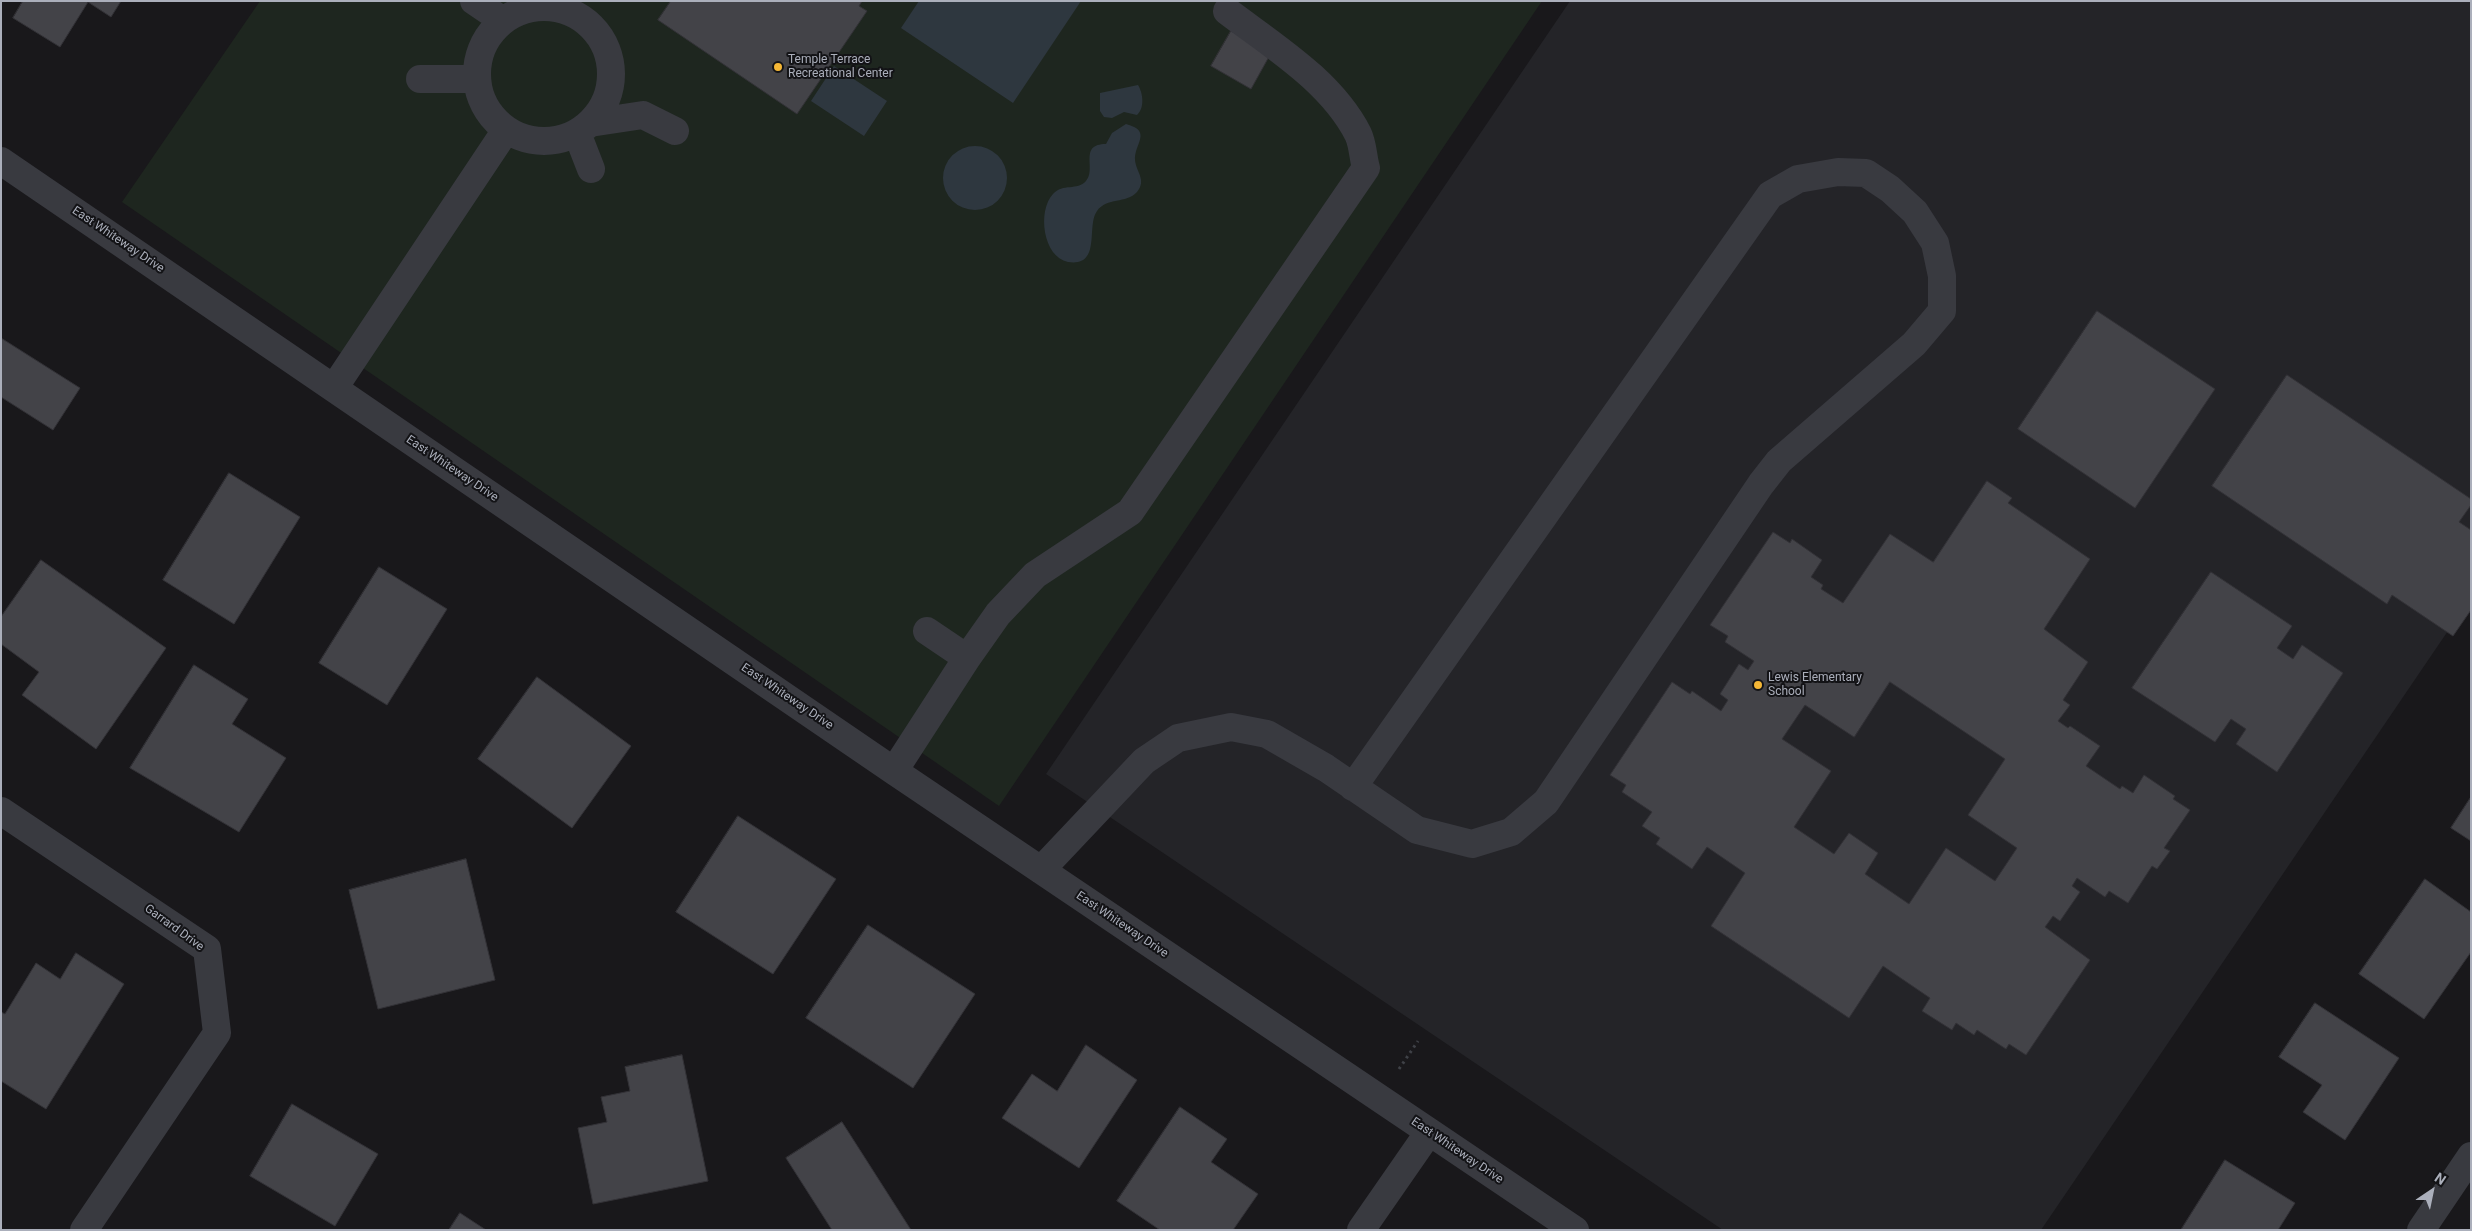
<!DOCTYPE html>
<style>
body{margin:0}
#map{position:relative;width:2472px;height:1231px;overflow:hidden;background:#19181b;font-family:Roboto,sans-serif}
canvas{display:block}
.frame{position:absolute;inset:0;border:2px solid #abafbb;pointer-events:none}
.north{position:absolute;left:2407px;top:1166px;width:50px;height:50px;-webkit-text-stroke:4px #131316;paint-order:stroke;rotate:34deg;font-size:14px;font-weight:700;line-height:20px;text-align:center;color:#abafbb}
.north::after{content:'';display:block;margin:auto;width:18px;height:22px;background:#abafbb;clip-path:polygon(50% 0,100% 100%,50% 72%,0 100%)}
</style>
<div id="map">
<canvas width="2472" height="1231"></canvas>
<div class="frame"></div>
<div class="north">N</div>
</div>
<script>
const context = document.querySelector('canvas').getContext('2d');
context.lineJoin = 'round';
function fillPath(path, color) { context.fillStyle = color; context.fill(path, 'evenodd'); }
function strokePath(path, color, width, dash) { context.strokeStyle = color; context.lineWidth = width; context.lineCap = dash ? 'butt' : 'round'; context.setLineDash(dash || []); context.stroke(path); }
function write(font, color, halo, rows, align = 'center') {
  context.font = font + ' Roboto,sans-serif'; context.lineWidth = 4; context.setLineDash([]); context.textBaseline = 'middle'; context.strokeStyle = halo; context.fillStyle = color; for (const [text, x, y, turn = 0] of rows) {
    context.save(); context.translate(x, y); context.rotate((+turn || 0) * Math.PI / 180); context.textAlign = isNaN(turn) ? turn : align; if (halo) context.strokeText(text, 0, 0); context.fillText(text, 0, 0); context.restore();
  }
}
fillPath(new Path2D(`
 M 1570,1 L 2471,1 L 2471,597 L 2041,1230 L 1723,1230 L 1046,774 Z`), '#242428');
fillPath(new Path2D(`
 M 260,1 L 1542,1 L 999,806 L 122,202 Z`), '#1e261f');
fillPath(new Path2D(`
 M 919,1 L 1081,1 L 1013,103 L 901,28 Z
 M 834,66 L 887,101 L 864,136 L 811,101 Z
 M 1138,85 C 1143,93 1145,108 1137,115 L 1124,112 L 1112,118 L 1104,117 L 1100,111 L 1100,93 Z
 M 1126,124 C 1153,131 1134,144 1135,160 C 1136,172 1147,180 1137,192 C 1126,204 1107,197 1097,211 C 1086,226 1102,267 1068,262 C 1043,257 1037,211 1053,194 C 1063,183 1077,191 1086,181 C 1097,169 1078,144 1106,144 L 1112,133 Z
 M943 178a32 32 0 1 1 64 0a32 32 0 1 1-64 0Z`), '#2e373f');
const building = new Path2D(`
 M 23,1 L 121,1 L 111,17 L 88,2 L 60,47 L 13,18 Z
 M 671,1 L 862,1 L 859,6 L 867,11 L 797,114 L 658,20 Z
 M 1231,31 L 1271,53 L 1251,89 L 1211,66 Z
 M 2097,311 L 2215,389 L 2135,508 L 2018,429 Z
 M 1,338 L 80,388 L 53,430 L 1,397 Z
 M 2287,375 L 2471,499 L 2471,505 L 2459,522 L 2471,530 L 2471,610 L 2453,636 L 2392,595 L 2387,604 L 2212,486 Z
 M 229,473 L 300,517 L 234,624 L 163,580 Z
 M 1987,481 L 2012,498 L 2008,503 L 2090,559 L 2044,629 L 2088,662 L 2063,700 L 2070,705 L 2058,721 L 2068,728 L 2070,726 L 2100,746 L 2086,766 L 2120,789 L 2122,786 L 2133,793 L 2144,775 L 2175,796 L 2173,799 L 2190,810 L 2164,848 L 2170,851 L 2157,869 L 2152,866 L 2128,903 L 2109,891 L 2105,897 L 2077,878 L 2072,886 L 2080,892 L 2060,921 L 2053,916 L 2045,927 L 2090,960 L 2026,1055 L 2009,1044 L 2006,1049 L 1977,1030 L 1974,1035 L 1956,1023 L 1952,1030 L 1922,1011 L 1930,998 L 1883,966 L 1849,1018 L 1711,926 L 1745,873 L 1707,847 L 1692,869 L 1656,844 L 1660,838 L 1642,826 L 1652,812 L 1622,792 L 1626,785 L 1610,775 L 1672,682 L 1690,694 L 1692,691 L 1721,711 L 1728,700 L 1720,694 L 1739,664 L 1748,670 L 1754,661 L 1725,642 L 1728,636 L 1710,625 L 1773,532 L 1790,543 L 1792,539 L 1822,560 L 1811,577 L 1823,585 L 1821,589 L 1843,603 L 1890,534 L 1933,562 ZM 1890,682 L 2005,759 L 1968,815 L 2017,848 L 1995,881 L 1946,848 L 1909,904 L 1865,874 L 1878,853 L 1849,833 L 1834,854 L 1794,827 L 1831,771 L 1782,739 L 1805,705 L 1854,737 Z
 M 41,560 L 166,648 L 96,749 L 22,695 L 39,672 L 1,644 L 1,617 Z
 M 379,567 L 447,609 L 387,705 L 319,663 Z
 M 2211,572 L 2292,626 L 2277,648 L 2293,659 L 2302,645 L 2343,673 L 2277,772 L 2236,744 L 2246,729 L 2231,719 L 2215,742 L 2132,688 Z
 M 194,665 L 248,699 L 232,724 L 286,758 L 239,832 L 130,768 Z
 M 537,677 L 631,746 L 572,828 L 478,759 Z
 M 2471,797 L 2471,841 L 2451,828 Z
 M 738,816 L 836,879 L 773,974 L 676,912 Z
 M 466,859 L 495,980 L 378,1009 L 349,890 Z
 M 2425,879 L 2471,912 L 2471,952 L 2424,1019 L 2359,974 Z
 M 868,925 L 975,994 L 913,1088 L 806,1018 Z
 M 76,953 L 124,984 L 46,1109 L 1,1081 L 1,1012 L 5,1014 L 36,963 L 60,979 Z
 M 2315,1003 L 2399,1058 L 2345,1140 L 2303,1112 L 2322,1085 L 2279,1057 Z
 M 1086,1045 L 1137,1080 L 1079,1168 L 1002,1118 L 1032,1074 L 1057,1091 Z
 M 682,1055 L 708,1181 L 593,1204 L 578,1128 L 607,1122 L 601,1097 L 630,1091 L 625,1067 Z
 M 292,1104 L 378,1154 L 335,1226 L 250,1176 Z
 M 1180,1107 L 1227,1139 L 1211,1162 L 1258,1194 L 1233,1230 L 1160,1230 L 1117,1201 Z
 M 842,1122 L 911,1230 L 832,1230 L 786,1158 Z
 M 2225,1160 L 2295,1203 L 2278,1230 L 2181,1230 Z
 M 460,1213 L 486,1230 L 449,1230 Z`);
fillPath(building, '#434348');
strokePath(building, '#333237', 1);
strokePath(new Path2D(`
 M 1399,1069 L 1418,1041`), '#3f4147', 3, [2.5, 4]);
strokePath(new Path2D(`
 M 474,1 L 502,20
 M477 74a67 67 0 1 1 134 0a67 67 0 1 1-134 0Z
 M 420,79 L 476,79
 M 590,123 L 643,115 L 675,131
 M 577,133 L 591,169
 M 1,161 L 894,771 L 1575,1230
 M 334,388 L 506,130
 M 927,631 L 967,658
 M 894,771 L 967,658 L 998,614 L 1035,575 L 1130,512 L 1366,168 C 1363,158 1363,144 1358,134 C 1331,81 1273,46 1227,11
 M 1,811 L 207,949 L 217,1033 L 84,1230
 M 1041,870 L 1144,761 L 1178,738 L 1231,727 L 1267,734 L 1326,768 L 1417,830 L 1472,844 L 1511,832 L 1546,802 L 1761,484 L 1779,461 L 1914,344 L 1942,311 L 1942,276 L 1935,243 L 1915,212 L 1890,189 L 1866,173 L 1838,172 L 1798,179 L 1770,195 L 1353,787
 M 1361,1230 L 1429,1132
 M 2421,1230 L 2471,1156`), '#393a40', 28);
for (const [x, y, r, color] of [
 [778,67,5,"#f5b736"],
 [1758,685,5,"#f5b736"]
]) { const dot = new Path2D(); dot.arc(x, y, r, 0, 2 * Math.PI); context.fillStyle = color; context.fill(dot); strokePath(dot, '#131316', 2); }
write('12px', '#abafbb', '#131316', [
 ["Temple Terrace",788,60],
 ["Recreational Center",788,74],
 ["Lewis Elementary",1768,678],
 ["School",1768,692]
], 'left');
write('12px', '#abafbb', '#131316', [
 ["East Whiteway Drive",118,240,34],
 ["East Whiteway Drive",452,469,34],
 ["East Whiteway Drive",787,697,34],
 ["East Whiteway Drive",1122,925,34],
 ["Garrard Drive",174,928,36],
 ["East Whiteway Drive",1457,1151,34]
]);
</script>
